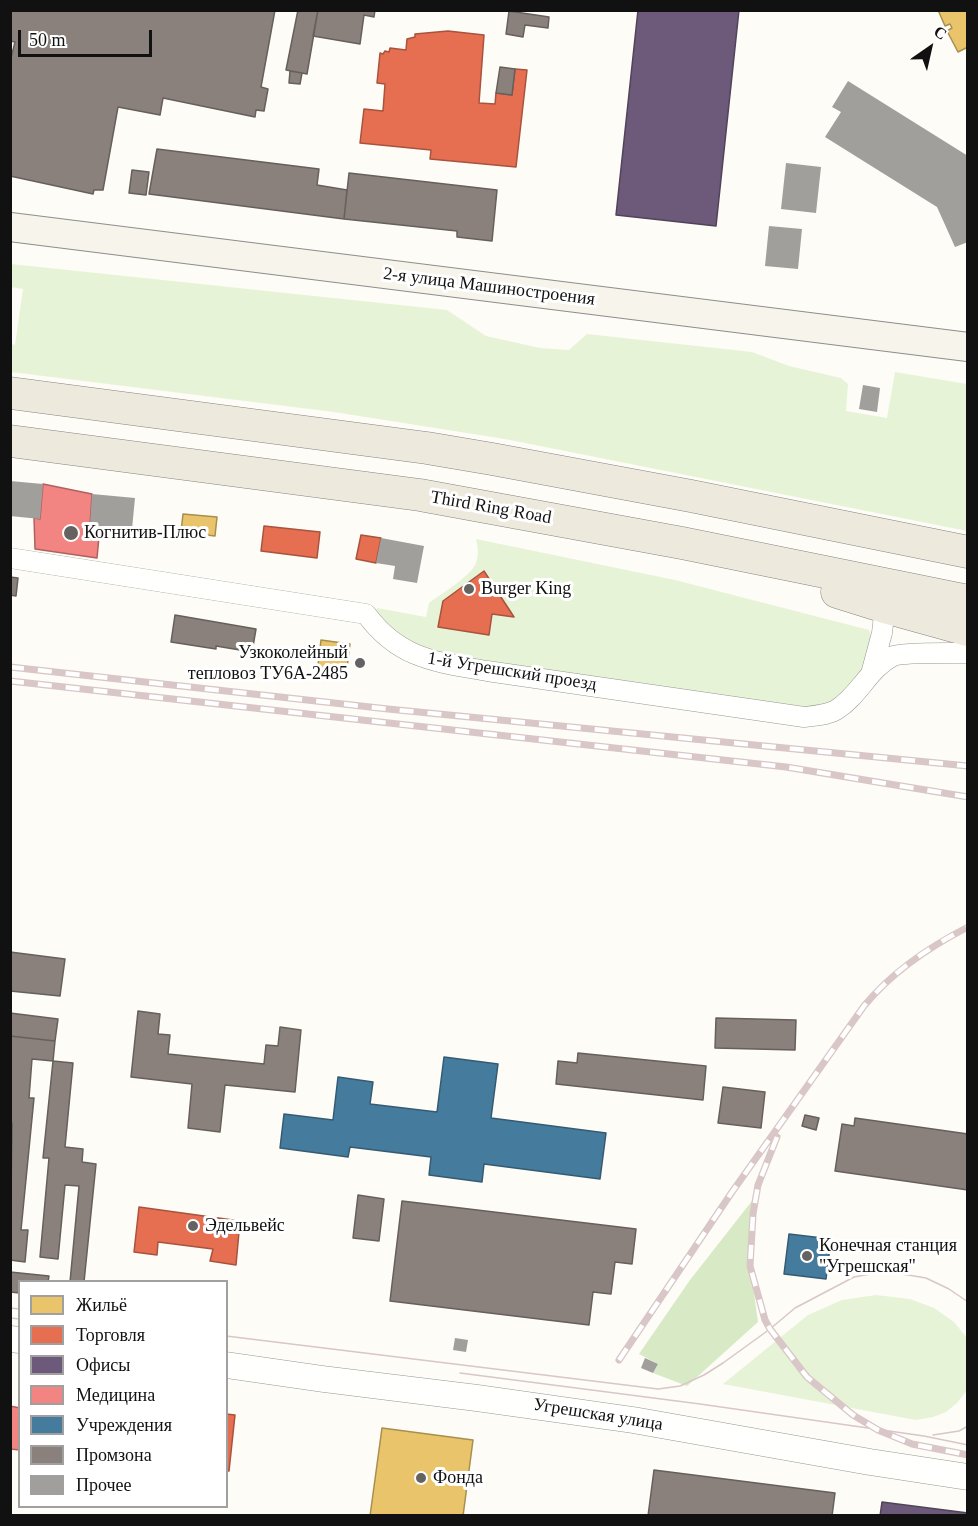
<!DOCTYPE html>
<meta charset="utf-8">
<style>
body{margin:0}
#map{position:relative;width:978px;height:1526px;overflow:hidden;background:#fdfcf7;font-family:"Times New Roman",serif}
canvas{display:block}
.frame{position:absolute;inset:0;border:12px solid #111;pointer-events:none}
.legend{position:absolute;left:18px;top:1280px;width:210px;height:228px;box-sizing:border-box;background:#fff;border:2px solid #a0a0a0;margin:0;padding:8px 10px;list-style:none;font-size:18px;color:#111}
.legend li{display:flex;align-items:center;gap:12px;height:30px}
.legend b{width:30px;border:2px solid #a0a0a0}
.north{position:absolute;left:900px;top:18px;width:60px;height:60px;-webkit-text-stroke:4px #fff;paint-order:stroke;rotate:34deg;font-size:16px;font-weight:700;line-height:24px;text-align:center;color:#111}
.north::after{content:'';display:block;margin:auto;width:21px;height:27px;background:#111;clip-path:polygon(50% 0,100% 100%,50% 72%,0 100%)}
.scale{position:absolute;left:18px;top:30px;width:134px;height:27px;box-sizing:border-box;border:3px solid #111;border-top:0;padding-left:8px;font-size:18px;line-height:21px;white-space:nowrap;color:#111;-webkit-text-stroke:4px #fff;paint-order:stroke}
</style>
<div id="map">
<canvas width="978" height="1526"></canvas>
<div class="frame"></div>
<ul class="legend">
<li><b style="height:16px;background:#e9c46a"></b>Жильё</li>
<li><b style="height:16px;background:#e76f51"></b>Торговля</li>
<li><b style="height:16px;background:#6d597a"></b>Офисы</li>
<li><b style="height:16px;background:#f28482"></b>Медицина</li>
<li><b style="height:16px;background:#457b9d"></b>Учреждения</li>
<li><b style="height:16px;background:#8a817c"></b>Промзона</li>
<li><b style="height:16px;background:#a19f9c"></b>Прочее</li>
</ul>
<div class="north">С</div>
<div class="scale">50 m</div>
</div>
<script>
const context = document.querySelector('canvas').getContext('2d');
context.lineJoin = 'round';
function fillPath(path, color) { context.fillStyle = color; context.fill(path, 'evenodd'); }
function strokePath(path, color, width, dash) { context.strokeStyle = color; context.lineWidth = width; context.lineCap = dash ? 'butt' : 'round'; context.setLineDash(dash || []); context.stroke(path); }
function write(font, color, halo, rows, align = 'center') {
  context.font = font + ' "Times New Roman",serif'; context.lineWidth = 6; context.setLineDash([]); context.textBaseline = 'middle'; context.strokeStyle = halo; context.fillStyle = color; for (const [text, x, y, turn = 0] of rows) {
    context.save(); context.translate(x, y); context.rotate((+turn || 0) * Math.PI / 180); context.textAlign = isNaN(turn) ? turn : align; if (halo) context.strokeText(text, 0, 0); context.fillText(text, 0, 0); context.restore();
  }
}
fillPath(new Path2D(`
 M 11,264 L 447,310 L 486,336 L 540,348 L 569,350 L 587,334 L 752,352 L 789,366 L 841,378 L 848,384 L 846,411 L 887,418 L 895,372 L 967,384 L 967,531 L 505,439 L 334,412 L 11,372 L 11,344 L 15,345 L 23,289 L 11,287 Z
 M 476,539 L 675,580 L 869,630 L 872,639 L 865,671 L 840,700 L 817,710 L 420,652 L 374,616 L 377,608 L 426,617 L 429,603 C 441,594 471,576 476,563 C 479,555 478,547 476,539 Z
 M 876,1295 L 910,1299 L 934,1308 L 954,1322 L 967,1338 L 967,1390 L 957,1403 L 946,1412 L 933,1417 L 916,1420 L 723,1384 L 808,1315 L 842,1300 Z`), '#e7f3d7');
fillPath(new Path2D(`
 M 755,1197 L 750,1266 L 758,1322 L 687,1386 L 653,1373 L 658,1364 L 639,1354 L 690,1280 Z`), '#d8eac5');
const homes = new Path2D(`
 M 938,10 L 968,10 L 968,47 L 958,52 L 947,31 L 952,28 L 950,24 L 945,26 Z
 M 183,514 L 217,517 L 215,536 L 181,532 Z
 M 321,640 L 350,644 L 346,676 L 317,673 Z
 M 382,1428 L 473,1440 L 463,1516 L 370,1516 Z`);
fillPath(homes, '#e9c46a');
strokePath(homes, '#a88e4f', 1.5);
const shops = new Path2D(`
 M 448,31 L 484,35 L 479,103 L 495,104 L 496,93 L 512,95 L 515,69 L 527,70 L 516,167 L 430,159 L 431,150 L 360,143 L 364,109 L 383,111 L 385,84 L 377,83 L 380,53 L 383,54 L 385,51 L 389,52 L 390,48 L 406,50 L 407,39 L 415,37 L 415,34 Z
 M 264,526 L 320,532 L 317,558 L 261,551 Z
 M 361,535 L 381,538 L 376,563 L 356,559 Z
 M 484,571 L 514,617 L 492,614 L 489,635 L 438,627 L 443,601 Z
 M 139,1207 L 240,1221 L 236,1265 L 210,1261 L 213,1249 L 158,1242 L 157,1255 L 134,1252 Z
 M 226,1414 L 235,1415 L 229,1471 L 226,1471 Z`);
fillPath(shops, '#e76f51');
strokePath(shops, '#a7533e', 1.5);
const offices = new Path2D(`
 M 638,10 L 739,10 L 716,226 L 616,215 Z
 M 882,1502 L 968,1513 L 968,1516 L 880,1516 Z`);
fillPath(offices, '#6d597a');
strokePath(offices, '#51435a', 1.5);
const health = new Path2D(`
 M 43,484 L 92,494 L 90,525 L 100,526 L 97,558 L 35,549 L 34,518 L 40,519 Z
 M 10,1406 L 20,1408 L 20,1450 L 10,1449 Z`);
fillPath(health, '#f28482');
strokePath(health, '#ae6260', 1.5);
const public = new Path2D(`
 M 444,1057 L 498,1064 L 491,1118 L 606,1133 L 600,1179 L 484,1164 L 482,1182 L 429,1175 L 431,1157 L 350,1147 L 348,1157 L 280,1148 L 284,1114 L 333,1120 L 338,1077 L 373,1082 L 370,1104 L 437,1112 Z
 M 789,1234 L 831,1239 L 826,1279 L 784,1274 Z`);
fillPath(public, '#457b9d');
strokePath(public, '#355b73', 1.5);
const industry = new Path2D(`
 M 10,10 L 275,10 L 261,87 L 268,89 L 264,111 L 256,110 L 255,117 L 163,98 L 160,115 L 118,107 L 103,190 L 94,190 L 93,194 L 10,176 L 10,62 L 15,42 L 10,41 Z
 M 298,10 L 318,10 L 307,74 L 286,70 Z
 M 318,10 L 375,10 L 374,17 L 364,15 L 360,44 L 313,36 Z
 M 509,11 L 549,17 L 548,28 L 525,25 L 523,37 L 506,34 Z
 M 500,67 L 515,69 L 512,95 L 496,93 Z
 M 290,71 L 302,73 L 300,84 L 289,83 Z
 M 157,149 L 319,169 L 317,185 L 347,190 L 344,219 L 149,194 Z
 M 132,170 L 149,172 L 146,195 L 129,193 Z
 M 349,173 L 497,190 L 492,241 L 457,237 L 457,231 L 344,219 Z
 M 10,577 L 18,578 L 16,596 L 10,595 Z
 M 175,615 L 256,629 L 252,652 L 216,646 L 216,649 L 171,642 Z
 M 10,952 L 65,959 L 60,996 L 10,991 Z
 M 138,1011 L 160,1014 L 158,1034 L 170,1035 L 168,1054 L 264,1064 L 266,1045 L 278,1046 L 280,1027 L 301,1030 L 295,1092 L 225,1085 L 220,1132 L 188,1128 L 192,1084 L 131,1077 Z
 M 10,1013 L 58,1019 L 55,1041 L 10,1036 Z
 M 716,1018 L 796,1020 L 795,1050 L 715,1048 Z
 M 10,1036 L 55,1041 L 53,1061 L 32,1059 L 29,1098 L 34,1098 L 21,1230 L 28,1230 L 25,1262 L 10,1260 L 12,1123 L 10,1123 Z
 M 578,1053 L 706,1066 L 703,1100 L 556,1084 L 558,1061 L 577,1063 Z
 M 53,1061 L 73,1063 L 65,1147 L 83,1149 L 82,1162 L 96,1164 L 84,1282 L 70,1282 L 79,1186 L 65,1185 L 58,1259 L 40,1257 L 49,1158 L 43,1158 Z
 M 723,1087 L 765,1092 L 761,1128 L 718,1123 Z
 M 805,1115 L 819,1118 L 816,1130 L 802,1126 Z
 M 855,1118 L 968,1134 L 968,1190 L 835,1171 L 842,1124 L 854,1126 Z
 M 358,1195 L 384,1199 L 379,1241 L 353,1238 Z
 M 402,1201 L 636,1229 L 632,1264 L 615,1262 L 611,1294 L 593,1292 L 589,1325 L 390,1301 Z
 M 10,1272 L 49,1276 L 48,1282 L 20,1282 L 20,1293 L 10,1292 Z
 M 654,1470 L 835,1493 L 832,1516 L 648,1516 Z`);
fillPath(industry, '#8a817c');
strokePath(industry, '#665f5c', 1.5);
fillPath(new Path2D(`
 M 848,81 L 968,156 L 968,242 L 955,247 L 937,207 L 825,137 L 841,112 L 832,107 Z
 M 786,163 L 821,167 L 816,213 L 781,209 Z
 M 769,226 L 802,229 L 798,269 L 765,266 Z
 M 863,385 L 880,388 L 877,412 L 859,409 Z
 M 10,481 L 43,484 L 40,519 L 10,516 Z
 M 92,494 L 135,498 L 132,529 L 90,525 Z
 M 381,538 L 424,546 L 417,583 L 393,579 L 395,566 L 376,563 Z
 M 455,1338 L 468,1340 L 466,1352 L 453,1350 Z
 M 645,1358 L 658,1364 L 653,1373 L 641,1368 Z`), '#a19f9c');
const minor = new Path2D(`
 M 10,558 L 366,614 C 399,659 436,662 487,671 L 804,717 C 815,716 827,715 836,710 C 859,696 869,668 893,656 C 903,652 953,653 968,653
 M 871,674 L 882,633 L 885,607`);
const tertiary = new Path2D(`
 M 10,1339 L 20,1340
 M 226,1365 L 323,1379 L 477,1398 L 633,1420 L 870,1462 L 968,1477`);
const secondary = new Path2D(`
 M 10,227 L 968,347`);
const primary = new Path2D(`
 M 10,393 L 427,448 L 492,459 L 691,496 L 968,552
 M 10,441 L 420,495 L 682,543 L 968,601
 M 837,592 L 885,607 L 968,630`);
strokePath(minor, '#979795', 21);
strokePath(tertiary, '#979795', 27);
strokePath(secondary, '#8e8d8b', 30);
strokePath(primary, '#858482', 33);
strokePath(minor, '#fffffe', 20);
strokePath(tertiary, '#fffffe', 26);
strokePath(secondary, '#f6f4eb', 28);
strokePath(primary, '#ede9dc', 32);
strokePath(new Path2D(`
 M 10,1308 L 20,1309
 M 10,1318 L 20,1319
 M 226,1336 L 658,1389 L 680,1386 L 704,1375 L 723,1363 L 770,1329 L 795,1308 L 854,1277 L 881,1272 L 902,1274 L 926,1278 L 949,1289 L 968,1302
 M 460,1373 L 700,1404 L 924,1436 L 968,1445
 M 933,1435 L 959,1431 L 968,1426`), '#d9c6c7', 1.5);
const rail = new Path2D(`
 M 10,667 L 388,709 L 968,766
 M 10,681 L 786,767 L 968,797
 M 777,1137 L 758,1185 L 753,1214 L 750,1266 L 765,1320 L 770,1329 L 807,1377 L 853,1415 L 878,1430 L 912,1444 L 968,1455
 M 619,1360 L 732,1192 L 864,1006 C 892,972 929,947 968,927`);
strokePath(rail, '#d9c6c7', 7);
strokePath(rail, '#fff', 4.5, [14]);
for (const [x, y, r, color] of [
 [71,533,8,"#646362"],
 [469,589,6,"#646362"],
 [360,663,6,"#646362"],
 [193,1226,6,"#646362"],
 [807,1256,6,"#646362"],
 [421,1478,6,"#646362"]
]) { const dot = new Path2D(); dot.arc(x, y, r, 0, 2 * Math.PI); context.fillStyle = color; context.fill(dot); strokePath(dot, '#fff', 2); }
write('18px', '#111', '#fff', [
 ["2-я улица Машиностроения",489,287,7],
 ["Third Ring Road",491,508,10],
 ["1-й Угрешский проезд",512,672,9],
 ["Угрешская улица",598,1415,9]
]);
write('18px', '#111', '#fff', [
 ["Когнитив-Плюс",84,533],
 ["Burger King",481,589],
 ["Узкоколейный",348,653,"right"],
 ["тепловоз ТУ6А-2485",348,674,"right"],
 ["Эдельвейс",205,1226],
 ["Конечная станция",819,1246],
 ["\"Угрешская\"",819,1267],
 ["Фонда",433,1478]
], 'left');
</script>
